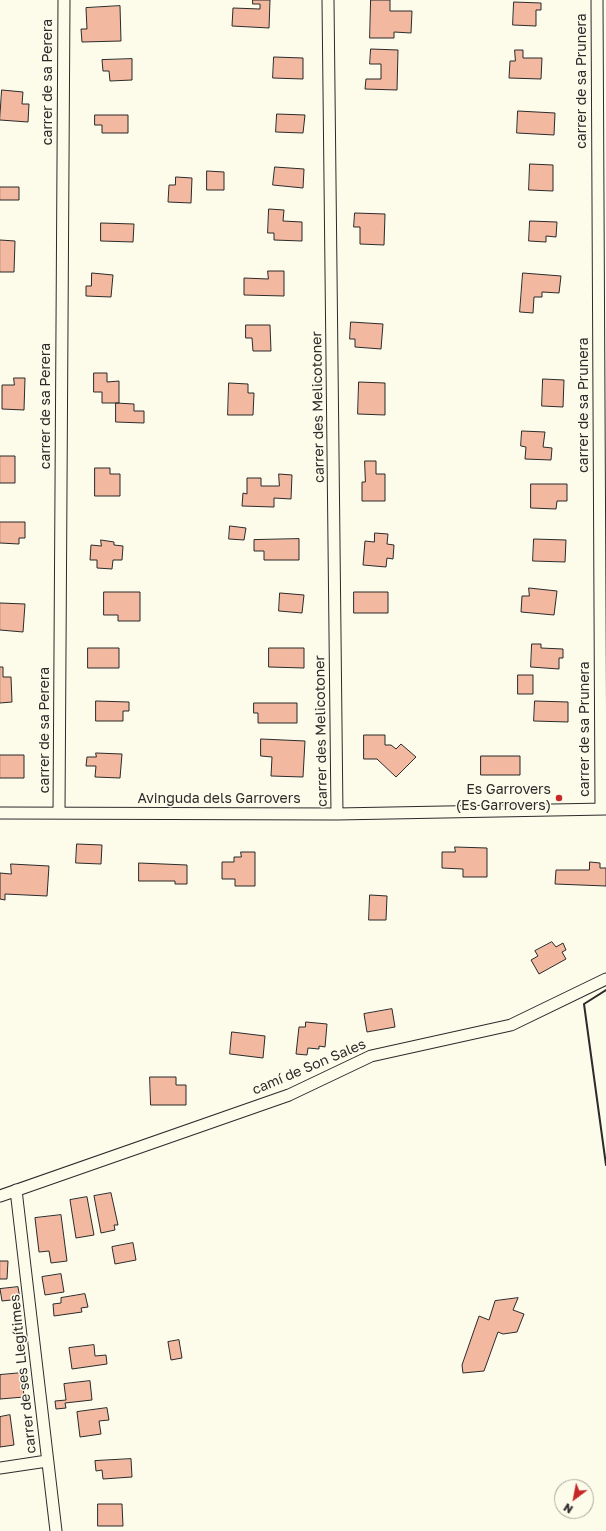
<!DOCTYPE html>
<meta charset="utf-8">
<style>
body{margin:0}
#map{position:relative;width:606px;height:1531px;overflow:hidden;background:#fdfbea;font-family:"Golos Text",sans-serif}
canvas{display:block}
.north{position:absolute;left:554px;top:1479px;width:40px;height:40px;box-sizing:border-box;background:#fdfbea;border:1px solid #a9a89e;border-radius:50%;rotate:212deg;font-size:11px;font-weight:700;line-height:16px;text-align:center;color:#2b2b2b}
.north::after{content:'';display:block;margin:auto;width:14px;height:18px;background:#c62828;clip-path:polygon(50% 0,100% 100%,50% 72%,0 100%)}
</style>
<div id="map">
<canvas width="606" height="1531"></canvas>
<div class="north">N</div>
</div>
<script>
const context = document.querySelector('canvas').getContext('2d');
context.lineJoin = 'round';
function fillPath(path, color) { context.fillStyle = color; context.fill(path, 'evenodd'); }
function strokePath(path, color, width, dash) { context.strokeStyle = color; context.lineWidth = width; context.lineCap = dash ? 'butt' : 'round'; context.setLineDash(dash || []); context.stroke(path); }
function write(font, color, halo, rows, align = 'center') {
  context.font = font + ' "Golos Text",sans-serif'; context.lineWidth = 3; context.setLineDash([]); context.textBaseline = 'middle'; context.strokeStyle = halo; context.fillStyle = color; for (const [text, x, y, turn = 0] of rows) {
    context.save(); context.translate(x, y); context.rotate((+turn || 0) * Math.PI / 180); context.textAlign = isNaN(turn) ? turn : align; if (halo) context.strokeText(text, 0, 0); context.fillText(text, 0, 0); context.restore();
  }
}
const building = new Path2D(`
 M 253,0 L 270,0 L 269,28 L 232,26 L 233,8 L 260,9 L 260,4 L 253,4 Z
 M 371,0 L 390,0 L 390,11 L 412,11 L 411,33 L 394,32 L 394,38 L 370,38 Z
 M 514,2 L 541,3 L 541,10 L 536,10 L 536,26 L 513,25 Z
 M 120,6 L 121,41 L 82,42 L 81,29 L 87,29 L 86,8 Z
 M 371,49 L 398,50 L 397,90 L 365,89 L 366,79 L 381,79 L 381,64 L 370,64 Z
 M 515,50 L 523,50 L 523,58 L 542,58 L 541,79 L 509,78 L 510,61 L 515,61 Z
 M 274,57 L 303,58 L 303,79 L 273,78 Z
 M 132,59 L 132,80 L 110,81 L 109,71 L 103,71 L 102,60 Z
 M 2,90 L 23,92 L 22,104 L 29,104 L 28,122 L 0,120 Z
 M 518,111 L 555,113 L 554,135 L 517,133 Z
 M 277,114 L 305,115 L 303,133 L 276,132 Z
 M 95,115 L 128,115 L 128,133 L 102,133 L 102,125 L 95,125 Z
 M 530,164 L 553,165 L 553,191 L 529,190 Z
 M 275,167 L 304,169 L 303,188 L 273,185 Z
 M 207,171 L 224,172 L 224,190 L 207,190 Z
 M 176,177 L 192,178 L 191,203 L 168,202 L 169,185 L 175,185 Z
 M 0,187 L 19,187 L 19,200 L 0,200 Z
 M 269,209 L 284,210 L 283,221 L 302,222 L 302,241 L 274,240 L 274,233 L 268,233 Z
 M 355,213 L 385,214 L 384,245 L 360,244 L 360,227 L 354,227 Z
 M 530,221 L 557,222 L 556,237 L 546,236 L 546,242 L 529,241 Z
 M 101,223 L 134,224 L 133,242 L 101,241 Z
 M 0,240 L 15,241 L 14,272 L 0,272 Z
 M 268,271 L 284,271 L 284,296 L 244,295 L 244,278 L 268,279 Z
 M 92,273 L 113,275 L 111,297 L 86,296 L 86,286 L 91,286 Z
 M 523,273 L 561,276 L 559,293 L 542,292 L 542,297 L 534,297 L 533,313 L 520,312 Z
 M 351,322 L 383,324 L 381,349 L 355,347 L 355,339 L 350,339 Z
 M 246,325 L 270,325 L 271,351 L 253,351 L 252,338 L 246,338 Z
 M 94,373 L 107,373 L 107,382 L 119,381 L 119,403 L 102,403 L 102,392 L 94,392 Z
 M 14,378 L 25,378 L 24,410 L 2,409 L 2,385 L 14,385 Z
 M 543,379 L 564,380 L 563,407 L 542,406 Z
 M 359,382 L 385,383 L 385,415 L 358,414 Z
 M 229,383 L 248,384 L 248,393 L 254,393 L 253,415 L 228,415 Z
 M 116,403 L 134,404 L 134,411 L 144,411 L 144,423 L 116,422 Z
 M 522,431 L 545,432 L 543,447 L 552,448 L 551,460 L 525,459 L 526,447 L 521,446 Z
 M 0,456 L 15,456 L 15,483 L 0,483 Z
 M 365,461 L 376,461 L 376,474 L 385,474 L 385,501 L 362,501 L 362,482 L 365,482 Z
 M 95,468 L 110,468 L 110,474 L 120,474 L 120,496 L 95,496 Z
 M 279,474 L 292,475 L 291,499 L 274,498 L 274,507 L 242,506 L 243,493 L 247,494 L 247,478 L 261,478 L 261,486 L 279,486 Z
 M 531,484 L 567,484 L 567,501 L 557,501 L 556,509 L 531,508 Z
 M 0,522 L 25,522 L 25,538 L 19,538 L 19,544 L 0,543 Z
 M 230,526 L 246,528 L 244,540 L 229,539 Z
 M 375,533 L 388,534 L 387,544 L 394,545 L 393,559 L 387,558 L 386,567 L 363,565 L 365,541 L 374,542 Z
 M 299,539 L 299,560 L 264,560 L 264,551 L 254,551 L 254,540 Z
 M 534,539 L 566,540 L 565,562 L 533,561 Z
 M 101,540 L 114,542 L 114,545 L 123,546 L 122,560 L 113,560 L 112,569 L 97,568 L 97,560 L 90,560 L 91,545 L 101,546 Z
 M 529,588 L 557,591 L 554,615 L 521,612 L 522,596 L 529,596 Z
 M 104,592 L 140,592 L 140,621 L 118,621 L 118,615 L 104,615 Z
 M 354,592 L 388,592 L 388,613 L 354,613 Z
 M 280,593 L 304,595 L 302,613 L 279,611 Z
 M 0,603 L 25,604 L 23,632 L 0,630 Z
 M 532,644 L 541,644 L 541,648 L 563,649 L 563,658 L 559,658 L 559,669 L 531,667 Z
 M 88,648 L 119,648 L 119,668 L 88,668 Z
 M 269,648 L 304,648 L 304,668 L 269,667 Z
 M 0,667 L 3,667 L 3,677 L 11,677 L 12,702 L 0,703 Z
 M 518,675 L 533,675 L 533,694 L 518,694 Z
 M 96,701 L 129,702 L 129,711 L 123,711 L 123,721 L 96,721 Z
 M 535,701 L 568,702 L 568,722 L 534,721 Z
 M 254,703 L 297,703 L 297,723 L 258,723 L 258,713 L 254,713 Z
 M 364,735 L 385,735 L 385,745 L 391,745 L 396,749 L 401,744 L 416,757 L 396,777 L 377,759 L 364,759 Z
 M 261,739 L 305,741 L 303,777 L 271,776 L 272,757 L 261,756 Z
 M 96,753 L 122,754 L 120,778 L 95,777 L 96,766 L 86,766 L 87,757 L 96,757 Z
 M 0,755 L 24,755 L 24,778 L 0,778 Z
 M 481,756 L 520,756 L 520,775 L 481,775 Z
 M 77,844 L 102,845 L 101,864 L 76,863 Z
 M 455,847 L 487,848 L 487,877 L 463,877 L 463,869 L 442,868 L 442,852 L 455,852 Z
 M 241,852 L 255,852 L 255,886 L 235,886 L 235,879 L 222,879 L 222,862 L 234,862 L 234,857 L 241,857 Z
 M 590,862 L 600,863 L 600,868 L 606,868 L 606,886 L 555,884 L 556,870 L 589,870 Z
 M 139,863 L 187,865 L 187,884 L 175,884 L 175,881 L 139,881 Z
 M 11,864 L 49,866 L 47,896 L 5,894 L 5,900 L 0,899 L 0,873 L 11,874 Z
 M 370,895 L 387,896 L 386,920 L 369,920 Z
 M 552,942 L 556,947 L 563,943 L 566,950 L 562,952 L 566,959 L 539,974 L 531,960 L 538,956 L 535,951 Z
 M 392,1009 L 395,1027 L 367,1032 L 364,1014 Z
 M 306,1022 L 327,1024 L 325,1047 L 319,1046 L 319,1049 L 308,1048 L 307,1055 L 296,1054 L 299,1027 L 305,1027 Z
 M 232,1032 L 265,1036 L 263,1058 L 230,1054 Z
 M 150,1077 L 176,1077 L 176,1085 L 186,1085 L 186,1105 L 151,1105 Z
 M 111,1193 L 118,1225 L 114,1225 L 115,1230 L 101,1233 L 94,1196 Z
 M 87,1197 L 94,1235 L 76,1238 L 70,1200 Z
 M 61,1215 L 67,1261 L 51,1263 L 49,1251 L 39,1252 L 35,1218 Z
 M 133,1243 L 136,1260 L 115,1264 L 112,1247 Z
 M 0,1261 L 8,1261 L 7,1279 L 0,1279 Z
 M 61,1274 L 64,1292 L 45,1295 L 42,1277 Z
 M 18,1287 L 20,1299 L 2,1301 L 0,1289 Z
 M 85,1294 L 88,1307 L 81,1308 L 82,1312 L 54,1316 L 53,1304 L 61,1303 L 61,1298 Z
 M 518,1298 L 513,1310 L 524,1314 L 517,1332 L 503,1334 L 498,1332 L 484,1371 L 463,1373 L 462,1365 L 479,1316 L 489,1320 L 495,1301 Z
 M 179,1340 L 182,1358 L 171,1360 L 168,1342 Z
 M 94,1345 L 95,1356 L 106,1355 L 107,1364 L 72,1369 L 69,1348 Z
 M 22,1373 L 24,1397 L 0,1399 L 0,1375 Z
 M 90,1381 L 92,1400 L 65,1403 L 66,1408 L 56,1409 L 55,1401 L 66,1400 L 64,1384 Z
 M 107,1408 L 109,1420 L 99,1421 L 101,1434 L 80,1437 L 77,1412 Z
 M 10,1415 L 14,1445 L 0,1447 L 0,1417 Z
 M 131,1459 L 132,1477 L 103,1479 L 102,1470 L 96,1471 L 95,1461 Z
 M 98,1504 L 122,1504 L 123,1526 L 98,1526 Z`);
fillPath(building, '#f2b8a0');
strokePath(building, '#2b2b2b', 1);
const street = new Path2D(`
 M 328,0 L 337,814
 M 597,0 L 601,809
 M 0,813 L 337,814 L 606,809
 M 59,813 L 64,0
 M 16,1190 L 56,1531
 M 0,1196 L 289,1095 L 371,1056 L 511,1025 L 606,979
 M 0,1468 L 47,1461`);
strokePath(street, '#2b2b2b', 13);
strokePath(street, '#fdfbea', 11);
strokePath(new Path2D(`
 M 606,990 L 584,1004 L 606,1165`), '#2b2b2b', 2);
for (const [x, y, r, color] of [
 [559,798,4,"#c62828"]
]) { const dot = new Path2D(); dot.arc(x, y, r, 0, 2 * Math.PI); context.fillStyle = color; context.fill(dot); strokePath(dot, '#fdfbea', 1.5); }
write('14px', '#2b2b2b', '#fdfbea', [
 ["carrer de sa Prunera",582,81,-90],
 ["carrer de sa Perera",48,82,-90],
 ["carrer de sa Prunera",584,405,-90],
 ["carrer de sa Perera",46,406,-90],
 ["carrer des Melicotoner",318,407,-91],
 ["carrer de sa Prunera",585,729,-90],
 ["carrer de sa Perera",45,730,-90],
 ["carrer des Melicotoner",321,731,-91],
 ["Avinguda dels Garrovers",219,799],
 ["camí de Son Sales",309,1067,-23],
 ["carrer de ses Llegítimes",23,1374,-96]
]);
write('14px', '#2b2b2b', '#fdfbea', [
 ["Es Garrovers",551,790],
 ["(Es Garrovers)",551,806]
], 'right');
</script>
